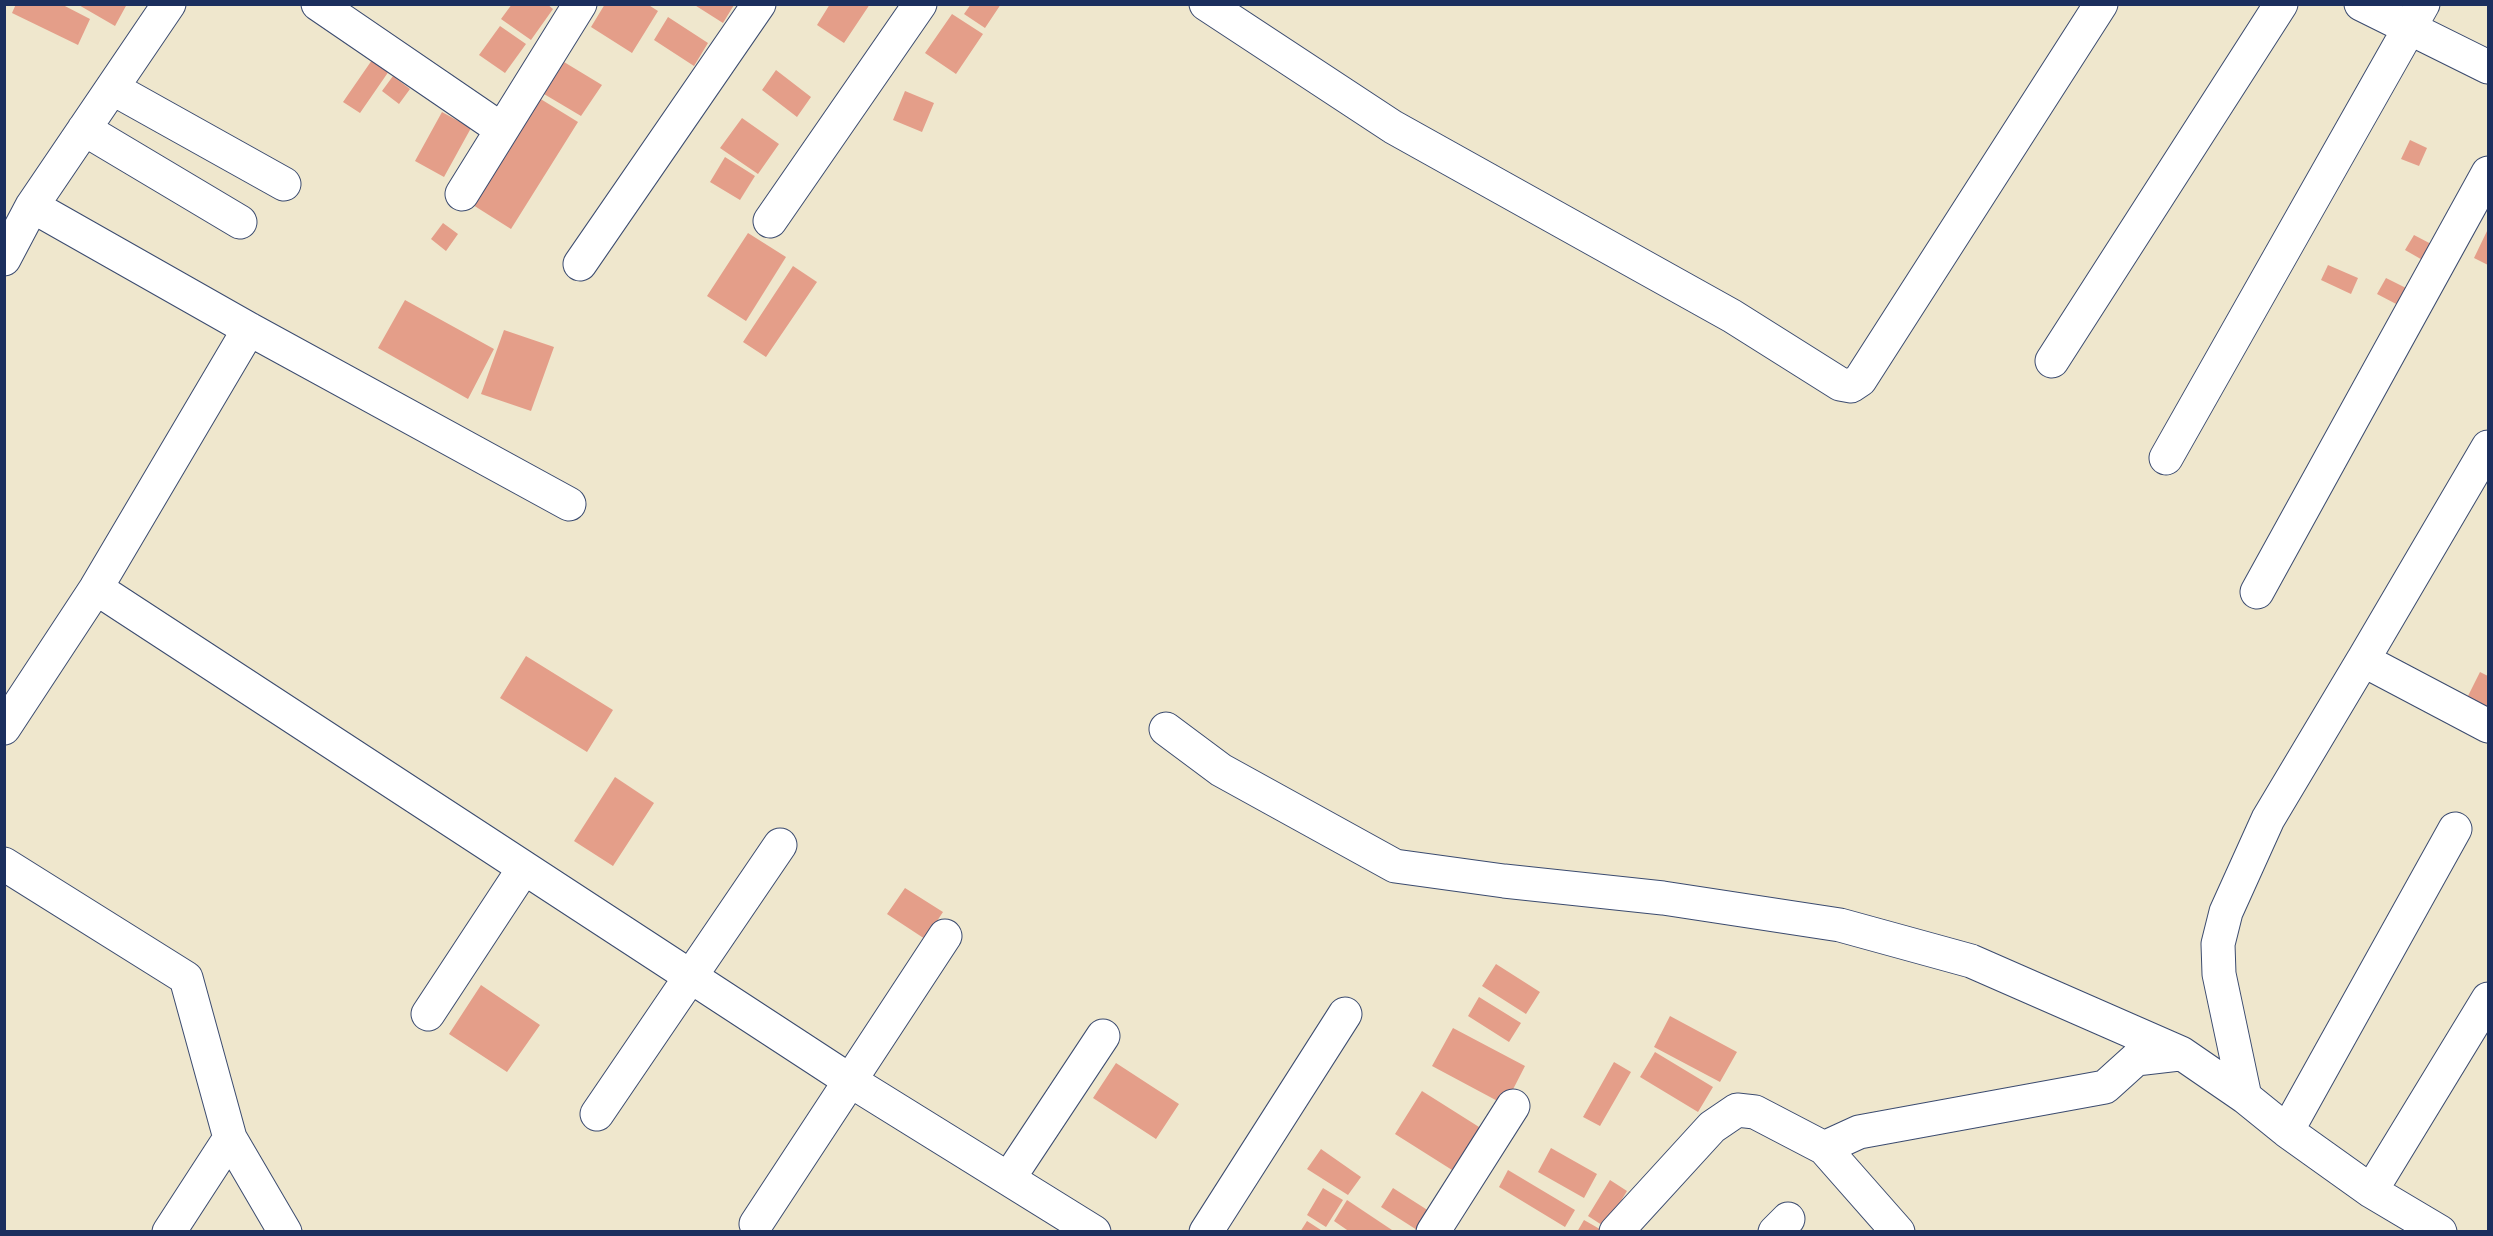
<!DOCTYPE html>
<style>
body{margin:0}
#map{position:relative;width:2493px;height:1236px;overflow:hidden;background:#efe7cd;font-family:Dekko,sans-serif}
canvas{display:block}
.frame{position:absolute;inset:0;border:6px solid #1b2f5e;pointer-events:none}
</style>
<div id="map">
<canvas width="2493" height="1236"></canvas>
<div class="frame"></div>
</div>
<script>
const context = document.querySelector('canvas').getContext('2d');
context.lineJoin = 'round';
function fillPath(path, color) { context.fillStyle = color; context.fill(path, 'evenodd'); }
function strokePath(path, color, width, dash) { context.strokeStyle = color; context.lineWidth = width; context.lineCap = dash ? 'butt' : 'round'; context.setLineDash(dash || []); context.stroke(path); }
fillPath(new Path2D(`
 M 16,4 L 61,4 L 90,19 L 78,45 L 12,13 Z
 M 77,4 L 127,4 L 115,26 Z
 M 512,4 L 547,4 L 553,9 L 531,40 L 501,19 Z
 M 605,4 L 647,4 L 658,11 L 632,53 L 591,27 Z
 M 693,4 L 733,4 L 734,5 L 723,23 Z
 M 830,4 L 870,4 L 844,43 L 817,25 Z
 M 971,4 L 1001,4 L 985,28 L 964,14 Z
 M 952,14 L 983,34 L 956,74 L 925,53 Z
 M 668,17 L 708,43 L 694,66 L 654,40 Z
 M 500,26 L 526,44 L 505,73 L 479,55 Z
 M 372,60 L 389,71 L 360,113 L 343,102 Z
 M 564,62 L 602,85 L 581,116 L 544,94 Z
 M 776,70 L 811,97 L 797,117 L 762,90 Z
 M 393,76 L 410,89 L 399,104 L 382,91 Z
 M 905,91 L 934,103 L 922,132 L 893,120 Z
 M 539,98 L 578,122 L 511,229 L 473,205 Z
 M 442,112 L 471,128 L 444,177 L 415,161 Z
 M 742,118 L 779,144 L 758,174 L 720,148 Z
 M 2410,140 L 2427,148 L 2419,166 L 2401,159 Z
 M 725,157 L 755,176 L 740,200 L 710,182 Z
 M 443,223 L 458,234 L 446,251 L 431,239 Z
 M 2488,229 L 2488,265 L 2474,258 Z
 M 748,233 L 786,257 L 746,321 L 707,296 Z
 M 2414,235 L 2435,246 L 2426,262 L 2405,250 Z
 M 2328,265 L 2358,278 L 2351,294 L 2321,280 Z
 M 793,266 L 817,282 L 766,357 L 743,342 Z
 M 2386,278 L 2408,289 L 2400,306 L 2377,294 Z
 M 405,300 L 494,349 L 468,399 L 378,348 Z
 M 504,330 L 554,347 L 531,411 L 481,394 Z
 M 526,656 L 613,710 L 587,752 L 500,698 Z
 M 2480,672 L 2488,676 L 2488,708 L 2467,698 Z
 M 615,777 L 654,803 L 613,866 L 574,841 Z
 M 905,888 L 943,912 L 925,939 L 887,914 Z
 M 1496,964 L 1540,992 L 1526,1014 L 1482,986 Z
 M 481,985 L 540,1025 L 507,1072 L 449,1034 Z
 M 1479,997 L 1521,1023 L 1509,1042 L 1468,1016 Z
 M 1670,1016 L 1737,1052 L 1720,1082 L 1654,1047 Z
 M 1453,1028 L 1525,1066 L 1505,1105 L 1432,1066 Z
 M 1655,1052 L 1713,1087 L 1698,1112 L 1640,1077 Z
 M 1614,1062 L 1631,1072 L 1600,1126 L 1583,1117 Z
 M 1116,1063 L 1179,1104 L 1156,1139 L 1093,1098 Z
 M 1422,1091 L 1487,1132 L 1460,1175 L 1395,1134 Z
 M 1551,1148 L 1597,1174 L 1584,1198 L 1538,1172 Z
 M 1321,1149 L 1361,1177 L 1348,1195 L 1307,1169 Z
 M 1508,1170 L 1575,1210 L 1565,1227 L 1499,1187 Z
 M 1610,1180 L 1627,1191 L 1605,1227 L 1588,1216 Z
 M 1323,1188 L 1343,1200 L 1326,1227 L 1307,1215 Z
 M 1393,1188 L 1429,1211 L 1417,1230 L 1381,1207 Z
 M 1347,1200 L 1395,1232 L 1350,1232 L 1334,1221 Z
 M 1584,1220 L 1605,1232 L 1577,1232 Z
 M 1307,1221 L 1324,1232 L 1300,1232 Z`), '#e49e89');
const minor = new Path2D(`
 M 318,4 L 501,129
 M 1206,4 L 1393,127 L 1732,316 L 1840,384 L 1851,386 L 1860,380 L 2101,4
 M 2361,4 L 2488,67
 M 112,88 L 284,184
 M 84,129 L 240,222
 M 462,194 L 580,4
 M 32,206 L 249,329 L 569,504
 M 770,221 L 920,4
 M 4,259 L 32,206 L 169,4
 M 580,264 L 759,4
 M 2052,361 L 2281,4
 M 2488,447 L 2363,660 L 2488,726
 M 2166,458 L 2423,4
 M 96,588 L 849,1080 L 1094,1232
 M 2257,592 L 2488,173
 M 4,728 L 96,588 L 249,329
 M 1166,729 L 1221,770 L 1395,866 L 1504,881 L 1663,898 L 1840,925 L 1971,961 L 2181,1053 L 2245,1097 L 2287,1131 L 2371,1191 L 2440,1232
 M 4,864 L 186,978 L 230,1138 L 285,1232
 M 428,1014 L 524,868
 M 2245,1097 L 2219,974 L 2218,944 L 2226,912 L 2268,819 L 2363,660
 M 597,1114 L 780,845
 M 2287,1131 L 2455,829
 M 1824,1148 L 1859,1132 L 2105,1087 L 2136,1059 L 2179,1054
 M 1009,1178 L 1103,1036
 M 2371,1191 L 2488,999
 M 756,1224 L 945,936
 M 169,1232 L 230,1138
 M 1206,1232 L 1345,1014
 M 1433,1232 L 1513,1106
 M 1616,1232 L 1712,1127 L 1737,1110 L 1755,1112 L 1824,1148 L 1898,1232
 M 1775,1232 L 1788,1219`);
strokePath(minor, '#3b4b6f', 35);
strokePath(minor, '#fff', 33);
</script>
